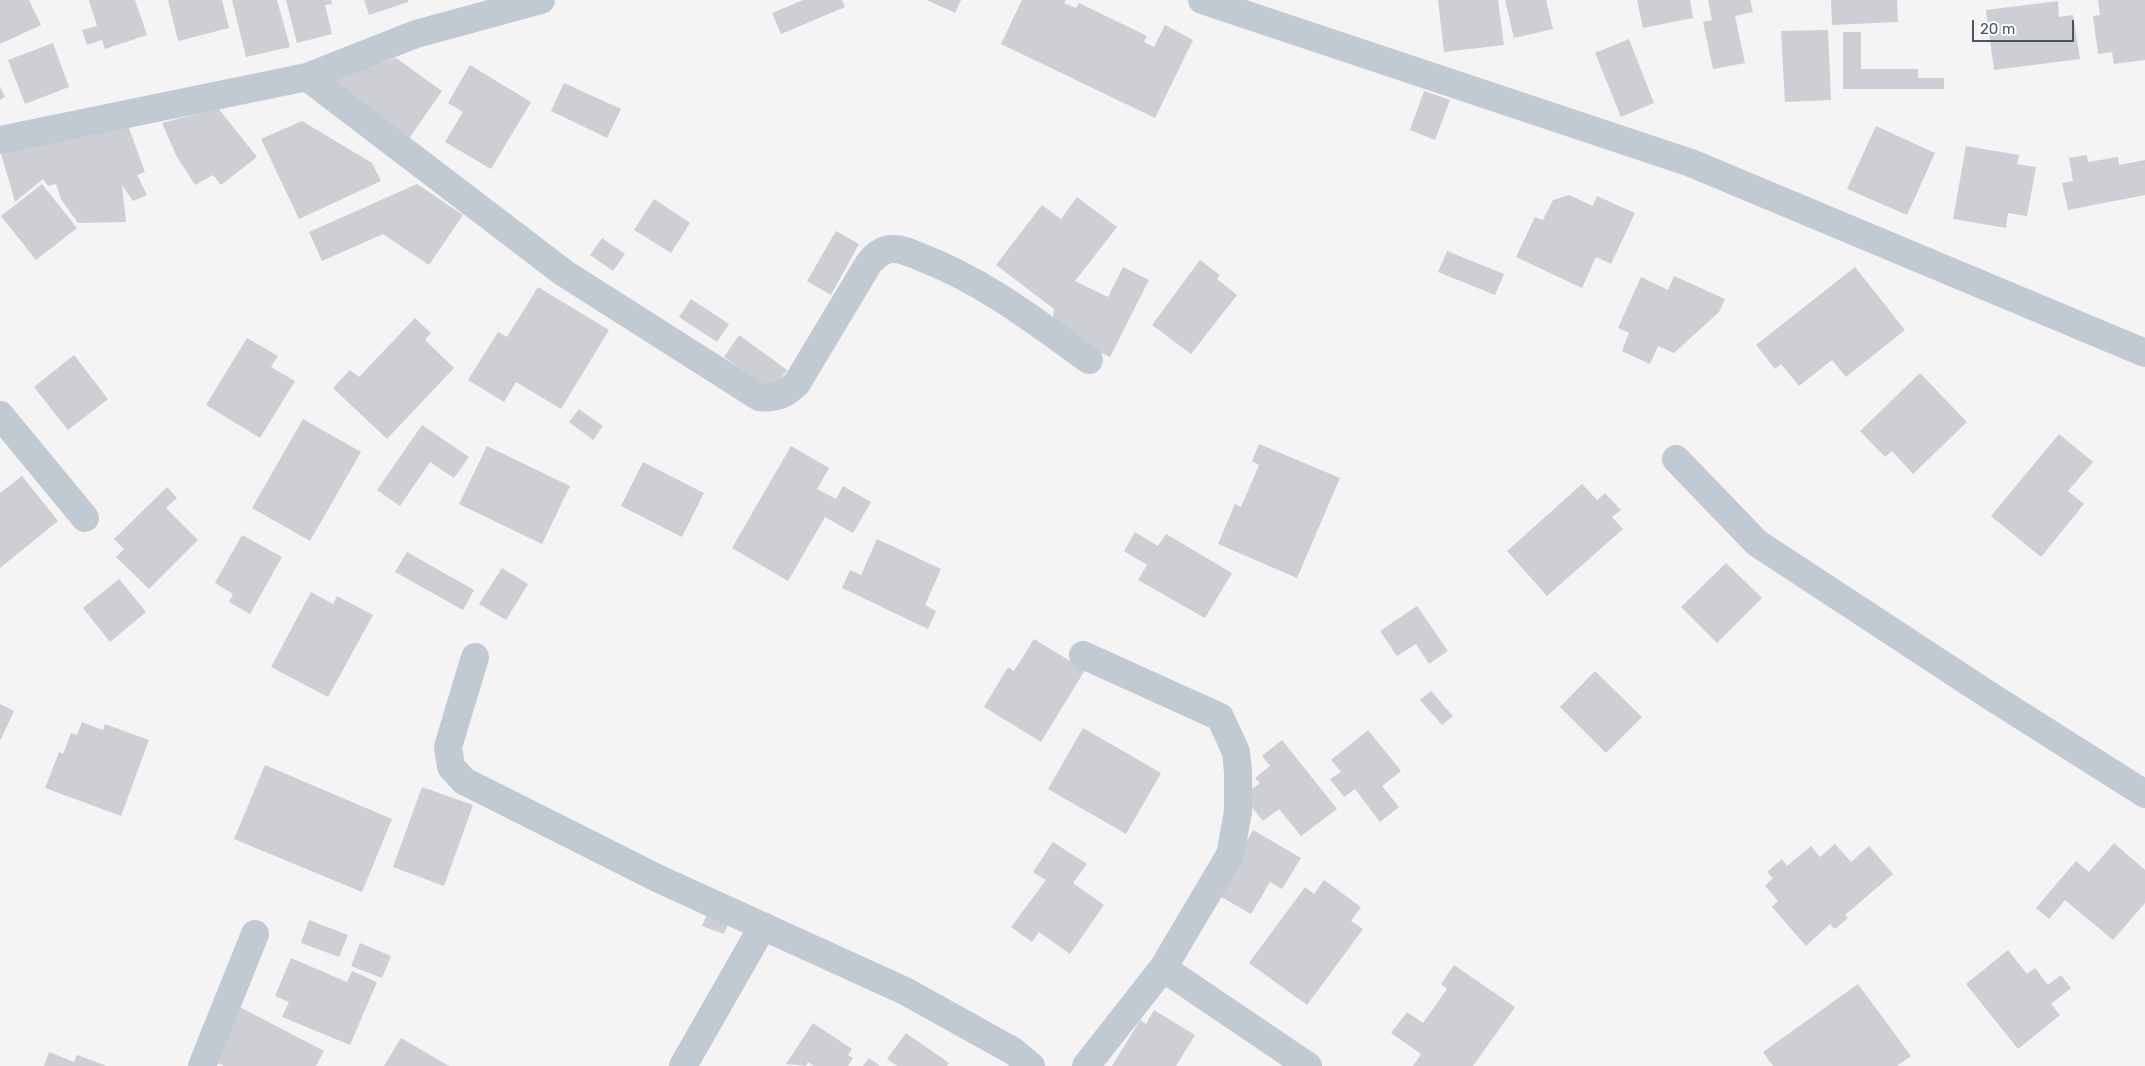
<!DOCTYPE html>
<style>
body{margin:0}
#map{position:relative;width:2145px;height:1066px;overflow:hidden;background:#f5f3f3;font-family:Rubik,sans-serif}
canvas{display:block}
.scale{position:absolute;left:1972px;top:20px;width:102px;height:22px;box-sizing:border-box;border:2px solid #4a5661;border-top:0;padding-left:6px;font-size:15px;line-height:18px;white-space:nowrap;color:#4a5661;-webkit-text-stroke:4px #fff;paint-order:stroke}
</style>
<div id="map">
<canvas width="2145" height="1066"></canvas>
<div class="scale">20 m</div>
</div>
<script>
const context = document.querySelector('canvas').getContext('2d');
context.lineJoin = 'round';
function fillPath(path, color) { context.fillStyle = color; context.fill(path, 'evenodd'); }
function strokePath(path, color, width, dash) { context.strokeStyle = color; context.lineWidth = width; context.lineCap = dash ? 'butt' : 'round'; context.setLineDash(dash || []); context.stroke(path); }
fillPath(new Path2D(`
 M 0,0 L 29,0 L 41,25 L 0,44 Z
 M 89,0 L 135,0 L 147,35 L 105,49 L 102,40 L 87,45 L 82,30 L 97,26 Z
 M 168,0 L 222,0 L 229,28 L 178,41 Z
 M 232,0 L 277,0 L 290,47 L 246,57 Z
 M 286,0 L 331,0 L 332,4 L 325,5 L 332,34 L 297,43 Z
 M 364,0 L 408,0 L 408,2 L 369,15 Z
 M 803,0 L 842,0 L 845,7 L 781,34 L 772,13 Z
 M 927,0 L 961,0 L 955,13 Z
 M 1022,0 L 1066,0 L 1064,3 L 1076,8 L 1079,3 L 1147,36 L 1144,42 L 1154,47 L 1165,25 L 1193,40 L 1155,118 L 1001,44 Z
 M 1438,0 L 1498,0 L 1504,45 L 1444,52 Z
 M 1505,0 L 1546,0 L 1553,29 L 1514,38 Z
 M 1637,0 L 1690,0 L 1693,18 L 1643,28 Z
 M 1708,0 L 1750,0 L 1753,12 L 1735,16 L 1745,63 L 1713,69 L 1703,22 L 1712,20 Z
 M 1831,0 L 1897,0 L 1898,22 L 1832,25 Z
 M 2098,0 L 2145,0 L 2145,60 L 2114,64 L 2112,52 L 2098,54 L 2093,16 L 2100,15 Z
 M 2058,1 L 2059,17 L 2073,15 L 2080,59 L 1994,70 L 1986,10 Z
 M 1828,30 L 1831,100 L 1785,102 L 1781,31 Z
 M 1843,32 L 1861,32 L 1861,69 L 1918,69 L 1918,78 L 1944,78 L 1944,89 L 1843,89 Z
 M 1629,39 L 1654,103 L 1621,117 L 1595,53 Z
 M 53,43 L 69,87 L 25,104 L 8,60 Z
 M 396,58 L 442,91 L 408,140 L 329,78 Z
 M 470,65 L 531,102 L 491,169 L 445,142 L 463,112 L 448,103 Z
 M 564,83 L 621,109 L 607,138 L 551,111 Z
 M 0,86 L 5,97 L 0,100 Z
 M 1424,91 L 1450,100 L 1435,140 L 1410,130 Z
 M 218,108 L 257,157 L 221,185 L 213,175 L 195,185 L 176,155 L 162,123 Z
 M 302,121 L 372,163 L 381,181 L 299,219 L 261,139 Z
 M 127,123 L 145,172 L 137,175 L 147,195 L 133,201 L 122,185 L 126,222 L 78,223 L 61,199 L 56,184 L 48,186 L 43,179 L 15,202 L 0,150 L 90,136 Z
 M 1876,126 L 1935,153 L 1907,215 L 1847,189 Z
 M 1966,146 L 2019,155 L 2017,164 L 2036,167 L 2027,216 L 2008,213 L 2006,228 L 1953,219 Z
 M 2087,155 L 2088,162 L 2118,157 L 2119,165 L 2145,160 L 2145,195 L 2068,210 L 2062,183 L 2073,181 L 2069,158 Z
 M 42,184 L 77,228 L 36,260 L 1,216 Z
 M 417,184 L 463,215 L 429,265 L 383,234 L 322,261 L 309,232 Z
 M 1569,195 L 1593,206 L 1597,196 L 1635,213 L 1611,264 L 1596,257 L 1582,288 L 1516,257 L 1535,217 L 1543,220 L 1553,200 Z
 M 1077,197 L 1117,227 L 1075,281 L 1108,297 L 1123,267 L 1149,280 L 1110,357 L 1051,328 L 1054,309 L 996,265 L 1042,205 L 1061,219 Z
 M 654,199 L 690,223 L 671,253 L 634,230 Z
 M 836,231 L 859,244 L 831,295 L 807,281 Z
 M 602,238 L 625,254 L 613,271 L 590,255 Z
 M 1447,251 L 1504,274 L 1495,295 L 1438,272 Z
 M 1200,260 L 1220,275 L 1217,279 L 1237,295 L 1191,354 L 1152,325 Z
 M 1855,267 L 1905,330 L 1846,377 L 1832,360 L 1799,386 L 1781,364 L 1775,369 L 1756,345 Z
 M 1674,276 L 1725,299 L 1719,312 L 1674,353 L 1658,346 L 1650,364 L 1622,351 L 1629,333 L 1618,328 L 1641,277 L 1668,290 Z
 M 538,287 L 609,330 L 561,409 L 516,382 L 504,402 L 468,380 L 498,332 L 507,337 Z
 M 691,299 L 729,324 L 717,342 L 679,317 Z
 M 415,318 L 431,333 L 425,340 L 454,368 L 387,439 L 333,388 L 350,370 L 359,377 Z
 M 739,335 L 787,370 L 772,391 L 724,357 Z
 M 247,338 L 278,356 L 271,367 L 295,381 L 260,438 L 206,405 Z
 M 74,355 L 108,399 L 68,430 L 34,387 Z
 M 1920,373 L 1967,422 L 1913,474 L 1892,451 L 1885,457 L 1860,431 Z
 M 579,409 L 603,426 L 593,440 L 569,422 Z
 M 303,419 L 361,452 L 310,541 L 252,508 Z
 M 422,425 L 469,457 L 454,478 L 430,462 L 400,506 L 377,490 Z
 M 2059,434 L 2093,462 L 2068,491 L 2084,504 L 2041,557 L 1991,516 Z
 M 1259,444 L 1340,478 L 1297,578 L 1218,544 L 1235,504 L 1241,507 L 1259,465 L 1252,461 Z
 M 487,446 L 570,486 L 542,544 L 459,504 Z
 M 791,446 L 829,468 L 817,489 L 836,499 L 843,486 L 871,502 L 853,533 L 825,517 L 788,581 L 732,548 Z
 M 643,462 L 704,493 L 682,537 L 621,506 Z
 M 22,476 L 58,521 L 0,568 L 0,493 Z
 M 1582,484 L 1597,500 L 1605,493 L 1621,510 L 1612,517 L 1623,529 L 1547,596 L 1507,551 Z
 M 167,487 L 177,498 L 166,508 L 198,540 L 149,589 L 116,557 L 124,549 L 114,539 Z
 M 1135,532 L 1158,546 L 1166,534 L 1232,573 L 1205,618 L 1138,580 L 1147,565 L 1124,551 Z
 M 242,535 L 282,557 L 250,614 L 229,602 L 233,594 L 215,583 Z
 M 877,539 L 941,569 L 925,605 L 936,611 L 928,629 L 842,588 L 850,570 L 861,575 Z
 M 407,552 L 474,590 L 463,610 L 395,572 Z
 M 1726,563 L 1762,598 L 1717,643 L 1681,607 Z
 M 502,568 L 528,584 L 506,620 L 479,604 Z
 M 119,579 L 146,612 L 110,642 L 83,608 Z
 M 311,592 L 333,604 L 337,596 L 373,615 L 328,697 L 271,667 Z
 M 1417,606 L 1448,651 L 1429,664 L 1416,644 L 1397,656 L 1380,631 Z
 M 1034,639 L 1085,670 L 1041,742 L 984,707 L 1008,667 L 1014,671 Z
 M 1595,671 L 1642,717 L 1606,753 L 1560,707 Z
 M 1431,691 L 1453,716 L 1442,725 L 1420,700 Z
 M 0,704 L 14,711 L 0,741 Z
 M 82,722 L 103,730 L 105,724 L 149,740 L 121,816 L 45,788 L 59,752 L 63,754 L 71,733 L 77,735 Z
 M 1083,728 L 1161,773 L 1126,834 L 1048,789 Z
 M 1368,730 L 1401,771 L 1382,786 L 1399,807 L 1380,822 L 1355,789 L 1344,797 L 1330,779 L 1341,772 L 1331,760 Z
 M 1282,740 L 1337,809 L 1301,836 L 1279,809 L 1263,821 L 1243,796 L 1260,783 L 1255,778 L 1270,766 L 1262,756 Z
 M 265,765 L 392,819 L 362,892 L 234,839 Z
 M 422,787 L 473,805 L 444,886 L 393,867 Z
 M 1253,830 L 1301,858 L 1282,889 L 1270,882 L 1251,914 L 1216,894 Z
 M 1053,842 L 1087,864 L 1073,883 L 1104,905 L 1070,954 L 1039,932 L 1032,942 L 1011,927 L 1046,880 L 1033,872 Z
 M 2114,843 L 2145,870 L 2145,903 L 2113,940 L 2065,900 L 2049,919 L 2036,908 L 2076,861 L 2089,872 Z
 M 1835,844 L 1851,862 L 1869,846 L 1893,874 L 1845,915 L 1848,918 L 1835,929 L 1830,924 L 1806,946 L 1772,907 L 1778,901 L 1765,886 L 1773,878 L 1767,872 L 1782,859 L 1787,866 L 1811,846 L 1820,857 Z
 M 1324,880 L 1361,907 L 1351,921 L 1363,929 L 1307,1005 L 1249,963 L 1305,887 L 1314,894 Z
 M 708,911 L 730,919 L 724,934 L 702,926 Z
 M 309,920 L 348,935 L 339,957 L 301,943 Z
 M 360,943 L 391,956 L 382,978 L 351,966 Z
 M 2008,950 L 2027,974 L 2035,968 L 2048,985 L 2061,975 L 2071,988 L 2051,1004 L 2060,1015 L 2018,1049 L 1966,984 Z
 M 291,958 L 347,982 L 352,971 L 377,982 L 350,1045 L 282,1017 L 289,1002 L 275,996 Z
 M 1454,965 L 1515,1007 L 1473,1066 L 1413,1066 L 1421,1054 L 1391,1033 L 1407,1012 L 1423,1023 L 1447,989 L 1441,984 Z
 M 1858,984 L 1911,1056 L 1897,1066 L 1773,1066 L 1763,1052 Z
 M 234,1004 L 324,1051 L 316,1066 L 224,1066 L 207,1057 Z
 M 1154,1010 L 1195,1035 L 1176,1066 L 1112,1066 L 1140,1020 L 1146,1024 Z
 M 813,1023 L 852,1049 L 848,1055 L 853,1058 L 848,1066 L 814,1066 L 808,1062 L 806,1066 L 786,1064 Z
 M 906,1033 L 949,1063 L 947,1066 L 897,1066 L 887,1059 Z
 M 401,1038 L 449,1066 L 384,1066 Z
 M 49,1052 L 74,1062 L 77,1055 L 107,1066 L 44,1066 Z
 M 869,1058 L 880,1066 L 863,1066 Z`), '#cdcfd5');
strokePath(new Path2D(`
 M 1202,0 L 1691,163 L 2145,353
 M 307,77 L 564,273 L 759,397 C 776,399 785,395 797,383 L 869,263 C 875,256 881,250 891,249 C 902,248 913,254 923,258 C 985,282 1036,322 1089,360
 M 0,140 L 307,77 L 416,34 L 541,0
 M 0,415 L 85,518
 M 1676,459 L 1757,543 L 1984,692 L 2145,794
 M 1083,655 L 1220,717 L 1236,752 L 1238,772 L 1238,812 L 1230,855 L 1163,968 L 1086,1066
 M 475,657 L 448,747 L 451,767 L 464,781 L 659,879 L 905,991 L 1013,1051 L 1031,1066
 M 1163,968 L 1308,1066
 M 202,1066 L 255,934
 M 683,1066 L 763,926`), '#c1cad2', 28);
</script>
